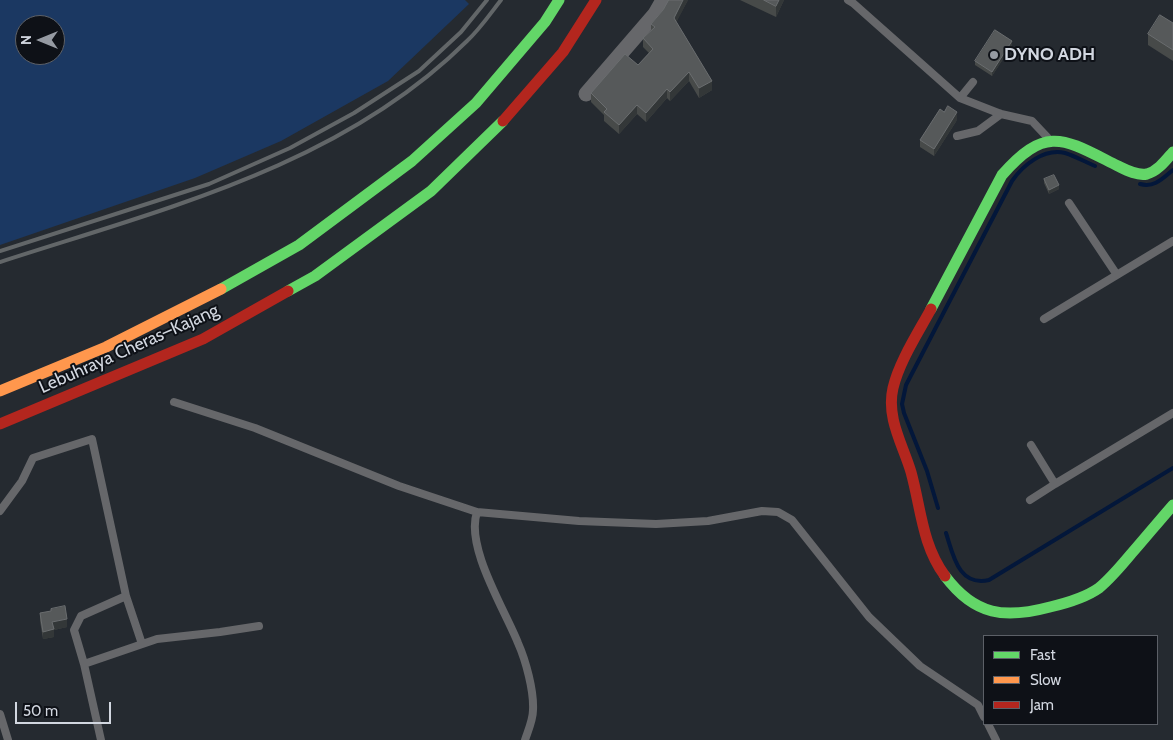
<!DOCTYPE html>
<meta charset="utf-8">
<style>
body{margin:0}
#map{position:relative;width:1173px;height:740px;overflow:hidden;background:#252a30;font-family:Cabin,sans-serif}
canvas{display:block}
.legend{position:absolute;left:983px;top:635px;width:175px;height:90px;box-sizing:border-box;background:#0e1117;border:1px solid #5c6067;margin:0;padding:6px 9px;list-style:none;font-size:15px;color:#d2d7e0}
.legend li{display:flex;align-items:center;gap:10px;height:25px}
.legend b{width:25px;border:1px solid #5c6067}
.north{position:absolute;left:15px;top:15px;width:50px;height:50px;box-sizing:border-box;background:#0e1117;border:1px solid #5c6067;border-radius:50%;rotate:270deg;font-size:14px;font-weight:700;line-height:20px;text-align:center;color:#d2d7e0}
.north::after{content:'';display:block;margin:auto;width:18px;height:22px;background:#959aa2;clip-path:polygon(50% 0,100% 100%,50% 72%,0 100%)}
.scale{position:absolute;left:15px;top:702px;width:96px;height:22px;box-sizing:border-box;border:2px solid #d2d7e0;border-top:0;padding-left:6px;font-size:15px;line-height:18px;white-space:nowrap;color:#d2d7e0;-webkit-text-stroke:4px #0e1117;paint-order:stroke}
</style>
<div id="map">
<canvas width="1173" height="740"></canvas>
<ul class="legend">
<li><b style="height:6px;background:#63d668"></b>Fast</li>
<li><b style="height:6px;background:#ff974d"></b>Slow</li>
<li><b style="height:6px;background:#b3261e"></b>Jam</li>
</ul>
<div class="north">N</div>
<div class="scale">50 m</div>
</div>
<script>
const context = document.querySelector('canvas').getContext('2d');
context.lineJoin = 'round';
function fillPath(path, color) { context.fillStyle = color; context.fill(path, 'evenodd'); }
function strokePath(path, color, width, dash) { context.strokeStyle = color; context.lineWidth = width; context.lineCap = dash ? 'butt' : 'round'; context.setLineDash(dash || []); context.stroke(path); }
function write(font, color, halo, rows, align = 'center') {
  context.font = font + ' Cabin,sans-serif'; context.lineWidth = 4; context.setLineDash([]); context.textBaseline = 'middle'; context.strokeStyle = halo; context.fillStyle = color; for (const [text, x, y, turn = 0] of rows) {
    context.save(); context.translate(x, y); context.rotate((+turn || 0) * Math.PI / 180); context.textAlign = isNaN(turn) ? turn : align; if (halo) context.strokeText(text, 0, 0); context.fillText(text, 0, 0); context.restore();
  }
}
fillPath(new Path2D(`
 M 0,0 L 465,0 L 469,4 L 388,81 L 281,141 L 195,178 L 0,245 ZM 25,25 L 55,25 L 55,55 L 25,55 Z`), '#1b3862');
strokePath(new Path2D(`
 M 1140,184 C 1155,188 1163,178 1173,170
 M 938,508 L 927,471 L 904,413 L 902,404 L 906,385 L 1012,181 C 1023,165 1044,148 1065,153 C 1075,156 1085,162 1095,166
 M 946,533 C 953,554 958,587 989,580 L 1173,468`), '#03173a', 4);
strokePath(new Path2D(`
 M 848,0 L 853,3 L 960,98 L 1001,114 L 1032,121 L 1048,138
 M 960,98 L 973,82
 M 957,136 L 978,131 L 1001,114
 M 1069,203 L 1117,275
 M 1044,319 L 1173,241
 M 174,402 L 255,428 L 399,486 L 477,512 C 465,547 505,610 518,643 C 526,661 534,691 533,710 C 533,720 528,731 525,740
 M 1031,445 L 1055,484
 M 1030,500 L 1055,484 L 1173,413
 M 0,511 L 22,481 L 33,458 L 92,439 L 126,596 L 142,644
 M 477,512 L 579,521 L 656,524 L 708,521 L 762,511 L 778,512 L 792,520 L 869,617 L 920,666 L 978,705 L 984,717
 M 84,664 L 74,630 L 81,616 L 126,596
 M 0,714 L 8,740
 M 988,724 L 996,740
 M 101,740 L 84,664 L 157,639 L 220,632 L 259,626`), '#66676a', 8);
strokePath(new Path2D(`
 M 586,94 L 655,14 L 663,0`), '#66676a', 15);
strokePath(new Path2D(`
 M 221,289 L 299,245 L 412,161 L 476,103 L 545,22 L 559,0
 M 288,291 L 315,276 L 431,191 L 503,121
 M 931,309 L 1002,175 C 1047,124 1064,139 1118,166 C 1126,170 1137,176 1147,174 C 1158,171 1166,160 1173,152
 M 945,576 C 975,616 1005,619 1050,607 C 1067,603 1085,598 1099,588 C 1111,578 1121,566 1131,554 C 1145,538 1159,521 1173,505`), '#63d668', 11);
strokePath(new Path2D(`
 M 0,391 L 106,347 L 221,289`), '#ff974d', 11);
strokePath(new Path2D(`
 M 503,121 L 563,52 L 596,0
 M 931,309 C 918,333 899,362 893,388 C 886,418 903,445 911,472 C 921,508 922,545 945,576
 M 0,424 L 203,339 L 288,291`), '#b3261e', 11);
strokePath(new Path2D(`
 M 0,251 L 209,184 L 290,148 L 354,113 L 419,71 L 461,32 L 487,0
 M 0,262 C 163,209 341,166 467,41 C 480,29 490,14 501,0`), '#626668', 4);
fillPath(new Path2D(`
 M 688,0 L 676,22 L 712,90 L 699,98 L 689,81 L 670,101 L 667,98 L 646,122 L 637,114 L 619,134 L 604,121 L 604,115 L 591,102 L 591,93 L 638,65 L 649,53 L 643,47 L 643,38 L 651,31 L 651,24 L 663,10 Z
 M 740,0 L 784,0 L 776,17 Z
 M 1173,23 L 1173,61 L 1148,45 L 1148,34 Z
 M 1012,45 L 992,76 L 975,65 L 975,61 Z
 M 957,120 L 934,156 L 920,147 L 920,140 Z
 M 1044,179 L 1059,189 L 1049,194 L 1044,183 Z
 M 40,613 L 67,627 L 54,630 L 54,637 L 43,639 L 40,621 Z`), '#474a49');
fillPath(new Path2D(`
 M 683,0 L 688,0 L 674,27 L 674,18 Z
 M 779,0 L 784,0 L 776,17 L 776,6 Z
 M 1012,41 L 1012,45 L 992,76 L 992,72 Z
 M 689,72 L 689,81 L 670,101 L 670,92 Z
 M 712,81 L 712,90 L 699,98 L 699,88 Z
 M 667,89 L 667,98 L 646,122 L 646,113 Z
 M 637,105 L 637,114 L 619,134 L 619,125 Z
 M 957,112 L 957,120 L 934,156 L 934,149 Z
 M 1059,185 L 1059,189 L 1049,194 L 1049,190 Z
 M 67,619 L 67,627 L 54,630 L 54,637 L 43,639 L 43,632 L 52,622 Z`), '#333738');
const building = new Path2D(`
 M 669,0 L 683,0 L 674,18 L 712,81 L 699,88 L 689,72 L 670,92 L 667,89 L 646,113 L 637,105 L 619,125 L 604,112 L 607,109 L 591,93 L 625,54 L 638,65 L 653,49 L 643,38 L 655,27 L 651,24 L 663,10 Z
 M 764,0 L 779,0 L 776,6 Z
 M 1160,15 L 1173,23 L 1173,50 L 1148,34 Z
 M 995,30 L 1012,41 L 992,72 L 975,61 Z
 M 948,106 L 957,112 L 934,149 L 920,140 L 940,109 L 944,112 Z
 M 1054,175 L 1059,185 L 1049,190 L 1044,179 Z
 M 65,606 L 67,619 L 52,622 L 54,629 L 43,632 L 40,613 L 51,611 L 51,609 Z`);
fillPath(building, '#56595a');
strokePath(building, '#6a6d6f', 1);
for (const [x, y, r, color] of [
 [994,55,5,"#959aa2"]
]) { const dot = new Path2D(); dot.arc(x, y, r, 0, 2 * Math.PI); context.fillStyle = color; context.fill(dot); strokePath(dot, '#0e1117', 2); }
write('bold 18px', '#d2d7e0', '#0e1117', [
 ["DYNO ADH",1004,55]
], 'left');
write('18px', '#d2d7e0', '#0e1117', [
 ["Lebuhraya Cheras–Kajang",129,349,-24]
]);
</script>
